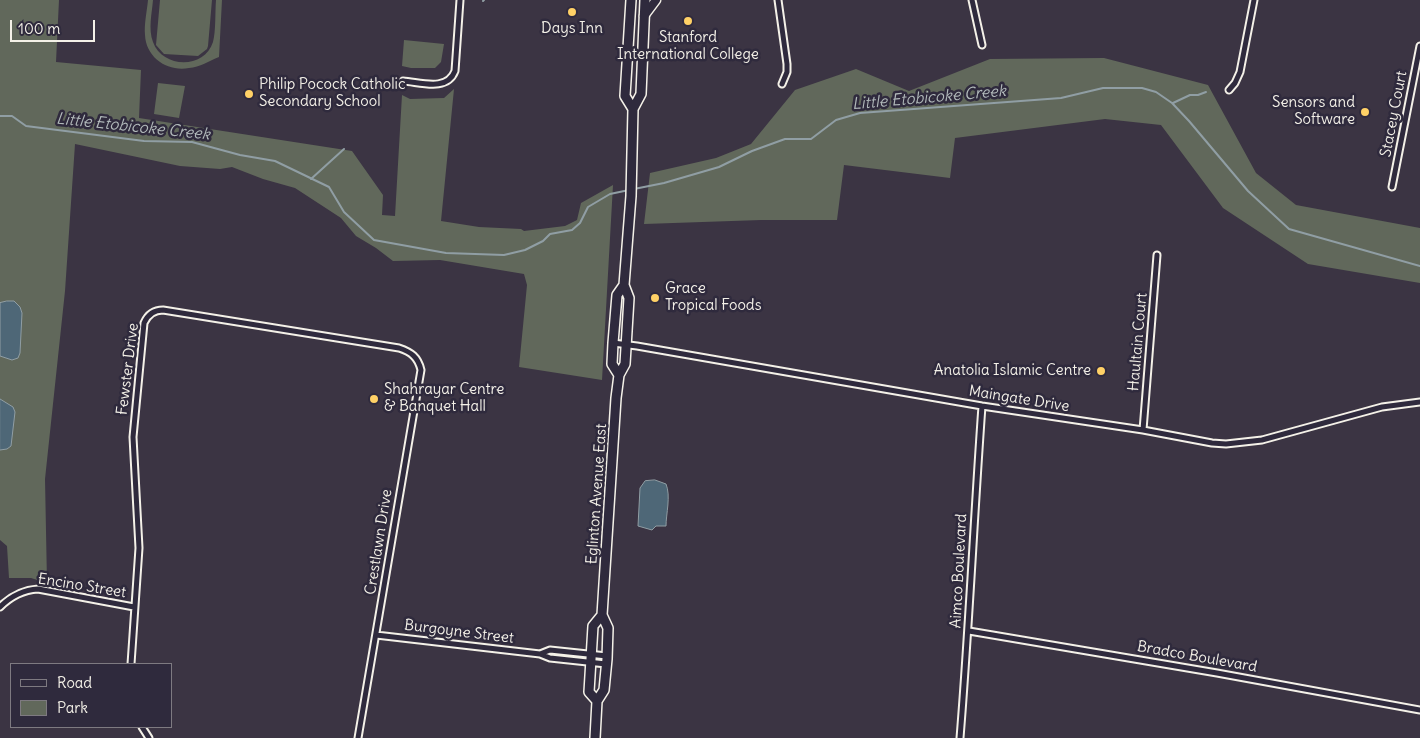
<!DOCTYPE html>
<style>
body{margin:0}
#map{position:relative;width:1420px;height:738px;overflow:hidden;background:#3b3443;font-family:Delius,sans-serif}
canvas{display:block}
.legend{position:absolute;left:10px;top:663px;width:162px;height:65px;box-sizing:border-box;background:#2f2a3d;border:1px solid #7e7a81;margin:0;padding:6px 9px;list-style:none;font-size:15px;color:#f4f1e8}
.legend li{display:flex;align-items:center;gap:10px;height:25px}
.legend b{width:25px;border:1px solid #7e7a81}
.scale{position:absolute;left:10px;top:20px;width:85px;height:22px;box-sizing:border-box;border:2px solid #f4f1e8;border-top:0;padding-left:6px;font-size:15px;line-height:18px;white-space:nowrap;color:#f4f1e8;-webkit-text-stroke:4px #2f2a3d;paint-order:stroke}
</style>
<div id="map">
<canvas width="1420" height="738"></canvas>
<ul class="legend">
<li><b style="height:6px;background:#2f2a3d"></b>Road</li>
<li><b style="height:14px;background:#61685b"></b>Park</li>
</ul>
<div class="scale">100 m</div>
</div>
<script>
const context = document.querySelector('canvas').getContext('2d');
context.lineJoin = 'round';
function fillPath(path, color) { context.fillStyle = color; context.fill(path, 'evenodd'); }
function strokePath(path, color, width, dash) { context.strokeStyle = color; context.lineWidth = width; context.lineCap = dash ? 'butt' : 'round'; context.setLineDash(dash || []); context.stroke(path); }
function write(font, color, halo, rows, align = 'center') {
  context.font = font + ' Delius,sans-serif'; context.lineWidth = 5; context.setLineDash([]); context.textBaseline = 'middle'; context.strokeStyle = halo; context.fillStyle = color; for (const [text, x, y, turn = 0] of rows) {
    context.save(); context.translate(x, y); context.rotate((+turn || 0) * Math.PI / 180); context.textAlign = isNaN(turn) ? turn : align; if (halo) context.strokeText(text, 0, 0); context.fillText(text, 0, 0); context.restore();
  }
}
fillPath(new Path2D(`
 M 0,0 L 59,0 L 56,62 L 141,70 L 139,118 L 352,151 L 383,195 L 382,215 L 395,216 L 402,95 L 410,99 L 444,98 L 454,89 L 441,221 L 479,227 L 521,229 L 524,231 L 565,226 L 577,220 L 581,203 L 613,185 L 602,380 L 519,367 L 527,285 L 524,274 L 440,260 L 393,261 L 376,248 L 356,236 L 341,218 L 295,188 L 263,179 L 232,167 L 220,169 L 180,166 L 75,144 L 65,291 L 45,479 L 47,583 L 31,578 L 9,578 L 7,546 L 0,540 Z
 M 148,0 L 153,0 C 152,13 148,29 153,42 C 162,68 204,70 213,42 C 216,31 215,12 216,0 L 222,0 L 219,57 C 209,61 200,67 189,68 C 168,72 146,58 145,35 C 144,24 147,11 148,0 Z
 M 160,0 L 212,0 L 208,46 L 207,49 L 198,56 L 164,54 L 156,45 Z
 M 404,40 L 444,44 L 441,62 L 435,68 L 411,68 L 402,66 Z
 M 1104,58 L 1208,85 L 1256,173 L 1296,205 L 1420,228 L 1420,283 L 1308,264 L 1223,208 L 1161,125 L 1105,119 L 955,138 L 950,178 L 844,165 L 837,220 L 761,220 L 644,224 L 650,173 L 716,158 L 751,144 L 795,90 L 856,69 L 909,91 L 990,59 Z
 M 158,83 L 185,86 L 179,118 L 154,114 Z`), '#61685b');
const water = new Path2D(`
 M 7,301 L 14,301 L 20,307 L 22,313 L 20,353 L 18,358 L 12,360 L 0,356 L 0,303 Z
 M 0,399 L 13,407 L 15,412 L 11,446 L 7,449 L 0,450 Z
 M 655,480 L 666,484 C 671,496 666,514 666,526 L 656,526 L 652,530 L 638,526 L 640,488 L 645,481 Z`);
fillPath(water, '#4e6777');
strokePath(water, '#909ea4', 1);
strokePath(new Path2D(`
 M 483,1 L 484,0
 M 1173,103 L 1190,95 L 1198,95 L 1206,92
 M 0,116 L 12,116 L 26,126 L 144,141 L 192,142 L 240,155 L 275,161 L 329,187 L 344,212 L 374,240 L 446,253 L 504,255 L 525,250 L 543,241 L 550,234 L 572,230 L 580,223 L 588,207 L 610,194 L 629,190
 M 311,179 L 344,149
 M 634,189 L 664,183 L 719,167 L 752,151 L 785,139 L 811,139 L 836,120 L 860,113 L 1061,98 L 1103,88 L 1142,88 L 1156,92 L 1172,103 L 1189,121 L 1248,191 L 1289,229 L 1420,266`), '#909ea4', 2);
const minor = new Path2D(`
 M 778,0 L 787,64 L 787,72 L 782,84
 M 972,0 L 982,45
 M 403,81 C 420,82 447,92 455,71 L 460,0
 M 1229,90 L 1235,83 L 1240,72 L 1254,0
 M 1392,187 L 1420,46
 M 613,343 L 637,346 L 982,406 L 1143,430 L 1212,443 L 1226,444 L 1262,440 L 1382,407 L 1420,402
 M 1143,430 L 1157,255
 M 0,607 C 11,596 23,590 38,589 L 134,607
 M 969,631 L 1217,673 L 1420,710
 M 376,635 L 540,654 L 550,658 L 606,664
 M 540,654 L 550,650 L 607,656
 M 131,664 L 139,548 L 133,437 L 144,323 C 148,314 154,310 163,310 L 399,348 C 411,352 418,357 421,370 L 358,738
 M 142,727 L 149,738
 M 960,738 C 969,627 974,517 982,406`);
const secondary = new Path2D(`
 M 644,16 L 656,0`);
const primary = new Path2D(`
 M 631,0 L 625,96 L 633,109
 M 619,375 L 612,364 L 613,343 L 617,295 L 624,285
 M 597,701 L 589,692 L 593,626 L 602,615
 M 595,738 L 597,701 L 604,690 L 607,659 L 608,628 L 602,615 L 616,398 L 619,375 L 625,364 L 629,298 L 624,285 L 631,196 L 633,109 L 641,94 L 645,0`);
strokePath(minor, '#f4f1e8', 9);
strokePath(secondary, '#f4f1e8', 11);
strokePath(primary, '#f4f1e8', 12);
strokePath(minor, '#2f2a3d', 5);
strokePath(secondary, '#2f2a3d', 8);
strokePath(primary, '#2f2a3d', 9);
for (const [x, y, r, color] of [
 [572,12,5,"#ffd166"],
 [688,21,5,"#ffd166"],
 [249,94,5,"#ffd166"],
 [1365,112,5,"#ffd166"],
 [655,298,5,"#ffd166"],
 [1101,371,5,"#ffd166"],
 [374,399,5,"#ffd166"]
]) { const dot = new Path2D(); dot.arc(x, y, r, 0, 2 * Math.PI); context.fillStyle = color; context.fill(dot); strokePath(dot, '#2f2a3d', 2); }
write('15px', '#f4f1e8', '#2f2a3d', [
 ["Days Inn",572,29,"center"],
 ["Stanford",688,38,"center"],
 ["International College",688,55,"center"],
 ["Philip Pocock Catholic",259,85],
 ["Secondary School",259,102],
 ["Sensors and",1355,103,"right"],
 ["Software",1355,120,"right"],
 ["Grace",665,289],
 ["Tropical Foods",665,306],
 ["Anatolia Islamic Centre",1091,371,"right"],
 ["Shahrayar Centre",384,390],
 ["& Banquet Hall",384,407]
], 'left');
write('15px', '#f4f1e8', '#2f2a3d', [
 ["Stacey Court",1394,114,-79],
 ["Haultain Court",1138,342,-85],
 ["Fewster Drive",128,369,-83],
 ["Maingate Drive",1019,399,9],
 ["Eglinton Avenue East",597,494,-86],
 ["Crestlawn Drive",379,542,-81],
 ["Aimco Boulevard",959,571,-87],
 ["Encino Street",82,586,9],
 ["Burgoyne Street",459,632,7],
 ["Bradco Boulevard",1197,657,10]
]);
write('italic 16px', '#b2babb', '#2f2a3d', [
 ["Little Etobicoke Creek",929,98,-5],
 ["Little Etobicoke Creek",133,127,6]
]);
</script>
